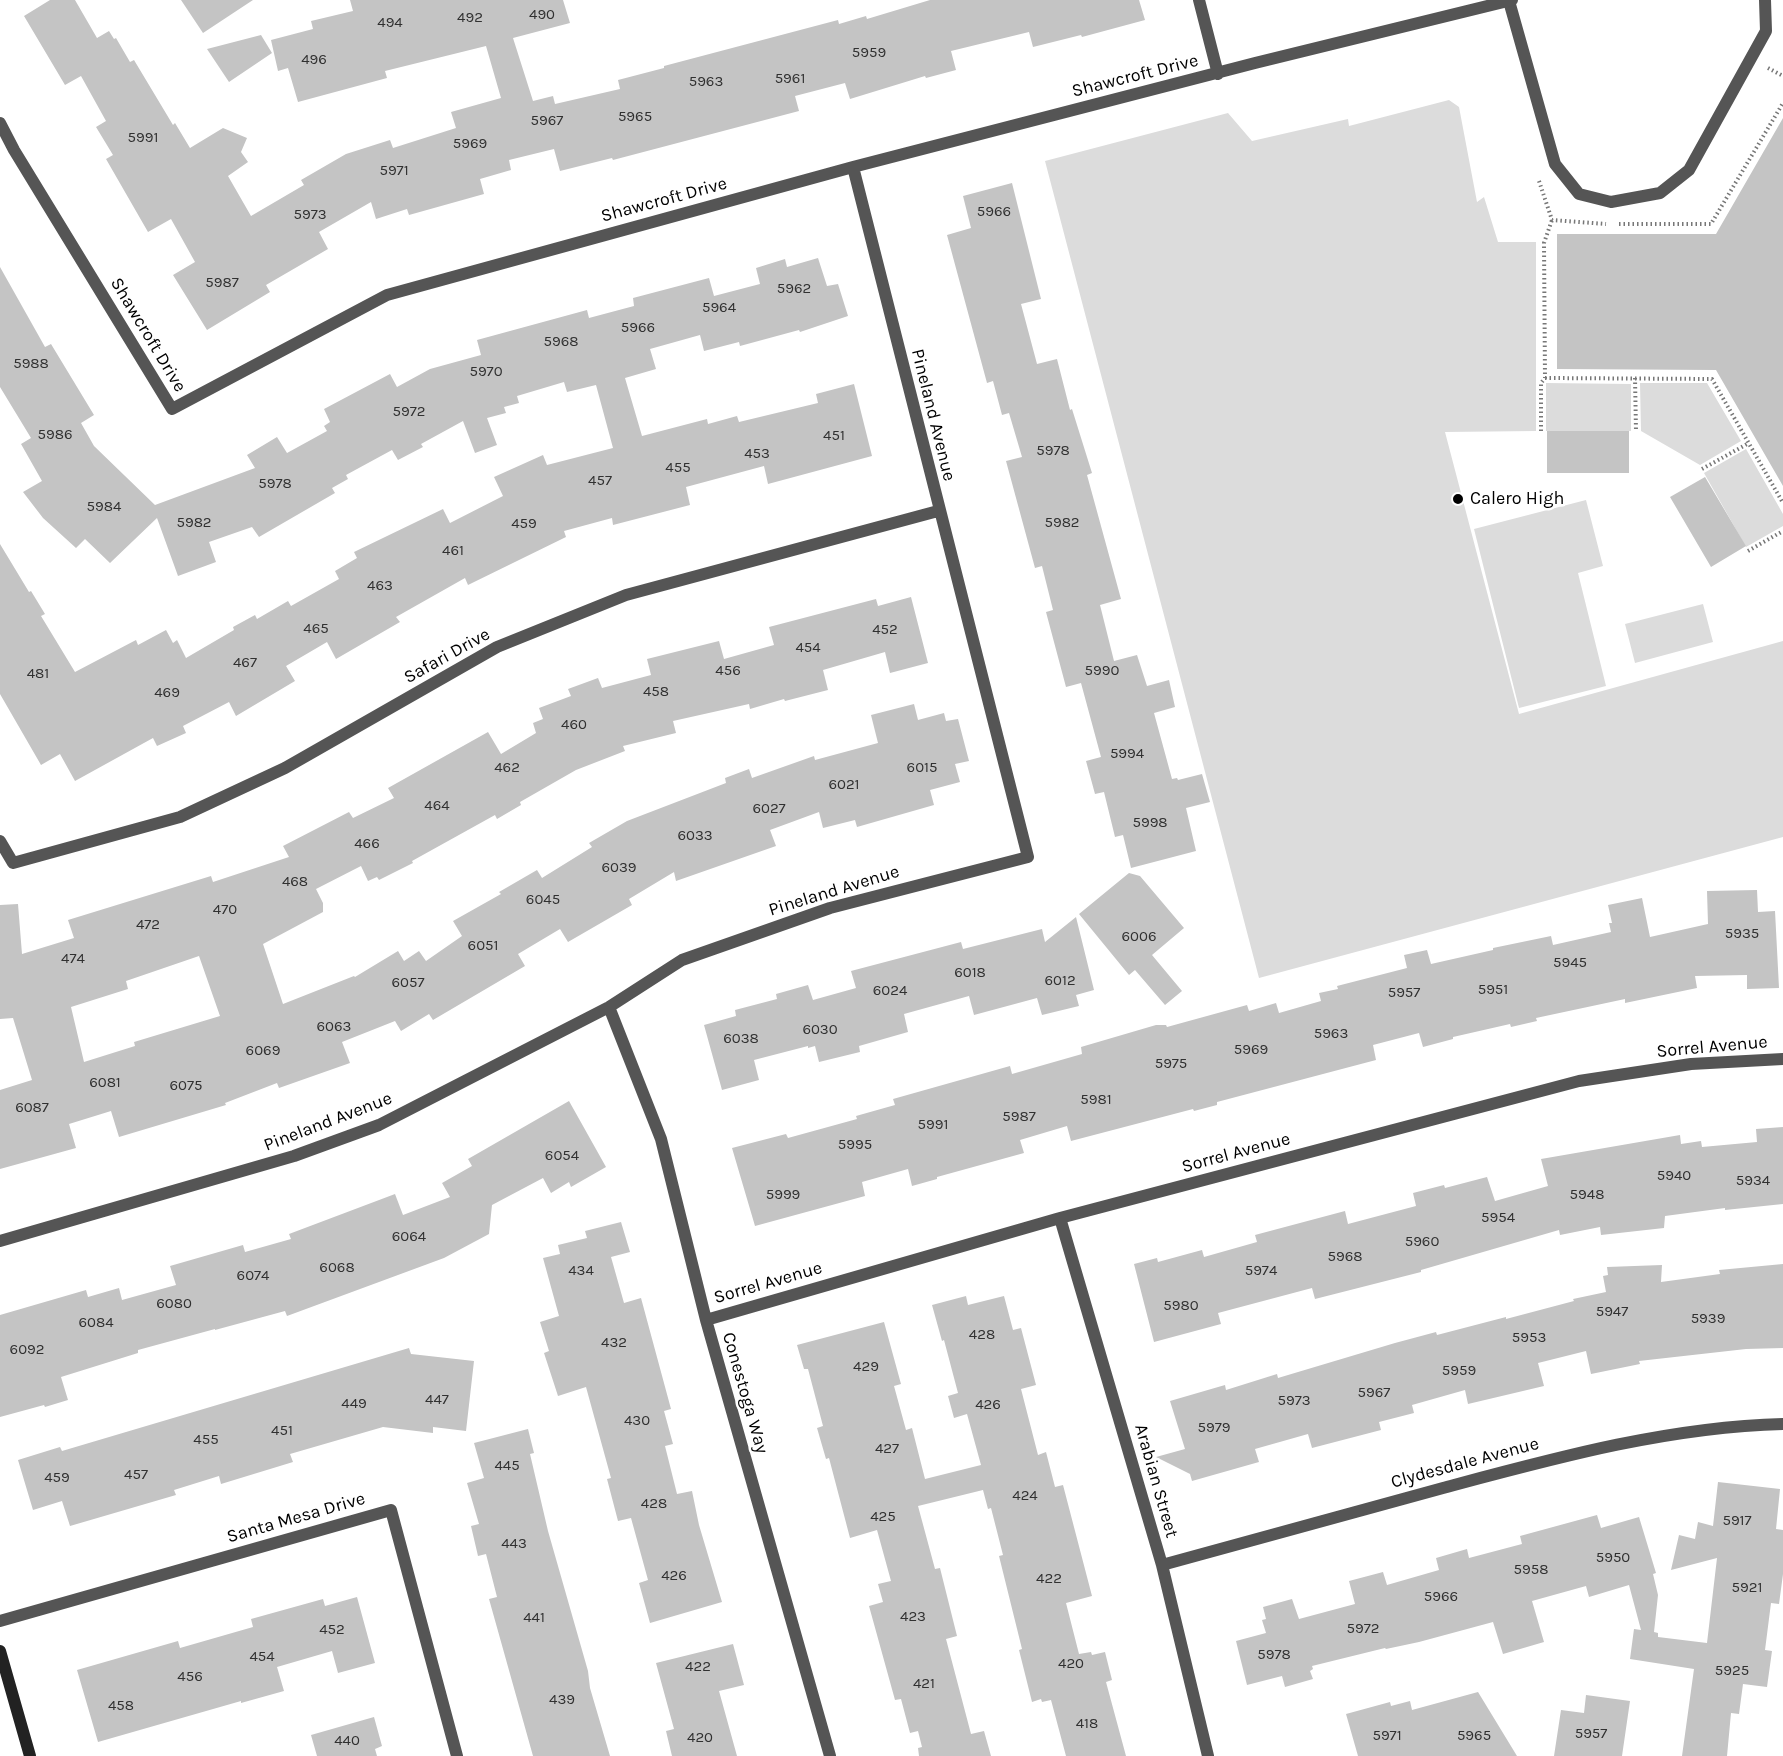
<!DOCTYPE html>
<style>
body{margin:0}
canvas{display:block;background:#fff}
</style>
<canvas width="1783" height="1756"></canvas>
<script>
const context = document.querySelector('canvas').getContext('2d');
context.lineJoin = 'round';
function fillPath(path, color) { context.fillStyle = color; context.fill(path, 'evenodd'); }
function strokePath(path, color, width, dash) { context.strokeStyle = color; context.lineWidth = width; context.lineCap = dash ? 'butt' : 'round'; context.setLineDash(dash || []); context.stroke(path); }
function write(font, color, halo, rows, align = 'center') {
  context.font = font + ' Karla,sans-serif'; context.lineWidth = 5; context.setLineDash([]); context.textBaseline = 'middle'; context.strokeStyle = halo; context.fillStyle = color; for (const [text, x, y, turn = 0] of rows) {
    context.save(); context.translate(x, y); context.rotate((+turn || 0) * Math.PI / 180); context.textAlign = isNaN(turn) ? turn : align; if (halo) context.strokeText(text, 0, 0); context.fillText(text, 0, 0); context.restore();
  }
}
fillPath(new Path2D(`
 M 1449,100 L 1459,107 L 1477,202 L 1484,197 L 1498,242 L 1536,242 L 1536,431 L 1445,432 L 1519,714 L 1783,641 L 1783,837 L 1259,978 L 1045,161 L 1228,113 L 1252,141 L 1348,119 L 1349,126 Z
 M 1546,383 L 1631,384 L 1631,431 L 1546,431 Z
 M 1640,383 L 1707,383 L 1741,441 L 1700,465 L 1641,431 Z
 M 1746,449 L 1783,514 L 1783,526 L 1746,547 L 1704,473 Z
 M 1586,500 L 1603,566 L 1578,573 L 1606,686 L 1519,708 L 1474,529 Z
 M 1703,604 L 1713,642 L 1635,663 L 1625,624 Z`), '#dcdcdc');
fillPath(new Path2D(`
 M 50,0 L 75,0 L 97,38 L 109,31 L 114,39 L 116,38 L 130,62 L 134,60 L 173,125 L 175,123 L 190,148 L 223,128 L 247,138 L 241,152 L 248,162 L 228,176 L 251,216 L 304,185 L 301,180 L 346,154 L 390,140 L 393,148 L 456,128 L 451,112 L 501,98 L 486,46 L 385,71 L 387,78 L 298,102 L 288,68 L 278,71 L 271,40 L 313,29 L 311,21 L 353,11 L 350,0 L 563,0 L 570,23 L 513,38 L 533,101 L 553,96 L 555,104 L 620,89 L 618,80 L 664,68 L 664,66 L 838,20 L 839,24 L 866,16 L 867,19 L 930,0 L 1139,0 L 1145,20 L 1082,37 L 1081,35 L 1033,47 L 1029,32 L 951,51 L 956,70 L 926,78 L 925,76 L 850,99 L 845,83 L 795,96 L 799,111 L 613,160 L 612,158 L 560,171 L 554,149 L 509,160 L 511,170 L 480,179 L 484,194 L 409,215 L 407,209 L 376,219 L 371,202 L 319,232 L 328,249 L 266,285 L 270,292 L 207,330 L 173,275 L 195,262 L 171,219 L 148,232 L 106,159 L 113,155 L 96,127 L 106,121 L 81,76 L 65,85 L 24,16 Z
 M 181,0 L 253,0 L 203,33 Z
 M 261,35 L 272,53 L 229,82 L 207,49 Z
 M 1783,118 L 1783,486 L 1716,370 L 1557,369 L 1557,234 L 1716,234 Z
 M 1012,183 L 1041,299 L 1021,304 L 1037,364 L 1057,359 L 1070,410 L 1072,409 L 1092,473 L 1087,475 L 1121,599 L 1100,605 L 1114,661 L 1137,655 L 1147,686 L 1169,680 L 1175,707 L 1154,713 L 1172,779 L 1177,778 L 1178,780 L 1202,774 L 1210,802 L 1186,808 L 1196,851 L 1131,868 L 1123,835 L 1115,837 L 1104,792 L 1095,794 L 1086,761 L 1101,757 L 1081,683 L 1066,687 L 1046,612 L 1053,610 L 1042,566 L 1035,568 L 1006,461 L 1022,457 L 1009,413 L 1002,415 L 993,381 L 987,383 L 947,235 L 971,228 L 963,196 Z
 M 818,258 L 827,286 L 838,284 L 848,316 L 800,332 L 799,330 L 740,346 L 739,342 L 704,351 L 700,335 L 650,349 L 656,369 L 625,378 L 642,436 L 707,419 L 708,424 L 737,416 L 739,422 L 818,403 L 816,394 L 854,384 L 872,456 L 768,484 L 764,466 L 686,487 L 690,505 L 613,525 L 612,518 L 564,531 L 566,537 L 468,585 L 465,578 L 396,617 L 400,622 L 336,659 L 327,642 L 286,666 L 295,681 L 236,716 L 229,702 L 183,726 L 186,733 L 157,746 L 153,738 L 75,781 L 60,754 L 41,765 L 0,694 L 0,544 L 29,592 L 31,591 L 45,614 L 41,616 L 75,672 L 136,640 L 138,645 L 166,630 L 173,643 L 177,640 L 186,658 L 234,630 L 233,627 L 255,615 L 257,619 L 288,601 L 291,606 L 339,579 L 335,571 L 357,558 L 354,552 L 443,509 L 450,523 L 503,496 L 494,477 L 543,455 L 547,465 L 613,448 L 596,385 L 567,392 L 564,382 L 517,396 L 519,403 L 504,407 L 506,413 L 487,418 L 497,445 L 475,453 L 463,421 L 421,444 L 423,447 L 398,460 L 392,450 L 346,475 L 348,479 L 332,488 L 335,493 L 259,537 L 252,527 L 209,542 L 216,562 L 178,576 L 157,518 L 110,563 L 85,539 L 76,548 L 43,518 L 23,492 L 42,481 L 21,444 L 31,438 L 0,387 L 0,267 L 45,347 L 51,344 L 94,415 L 81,423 L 94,446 L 155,505 L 255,468 L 247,455 L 277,437 L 287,453 L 327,431 L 324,426 L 330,422 L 324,409 L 390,374 L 397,387 L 430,369 L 481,355 L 477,340 L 587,310 L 589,318 L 634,306 L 633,298 L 709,278 L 714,296 L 760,284 L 756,268 L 785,259 L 787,267 Z
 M 1547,431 L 1629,431 L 1629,473 L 1547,473 Z
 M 1705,477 L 1746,546 L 1711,567 L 1670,497 Z
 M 911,597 L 928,663 L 890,673 L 885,652 L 823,670 L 828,690 L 785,701 L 784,699 L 750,709 L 749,704 L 673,721 L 676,733 L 623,746 L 625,751 L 576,770 L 520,802 L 521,805 L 497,819 L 495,815 L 412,861 L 413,863 L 379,880 L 377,877 L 368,881 L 361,866 L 316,889 L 323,903 L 323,912 L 263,944 L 283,1004 L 354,976 L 355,977 L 398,951 L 404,961 L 419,951 L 426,961 L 462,936 L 453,921 L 501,894 L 499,892 L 537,870 L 542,878 L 592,847 L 589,843 L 627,821 L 726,783 L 725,778 L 749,769 L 752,778 L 814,756 L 815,760 L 878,743 L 871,715 L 914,704 L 918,720 L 944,713 L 946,721 L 958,719 L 969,761 L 955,764 L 960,782 L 930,790 L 934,805 L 857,827 L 855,820 L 823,828 L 819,812 L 770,830 L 776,846 L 676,881 L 674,872 L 629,899 L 632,905 L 568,942 L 560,929 L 518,954 L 525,966 L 433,1020 L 429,1014 L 401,1031 L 395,1021 L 342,1042 L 350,1063 L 279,1088 L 277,1083 L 225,1103 L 226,1105 L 119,1137 L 111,1111 L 69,1124 L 76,1148 L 0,1169 L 0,1090 L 32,1080 L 13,1018 L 0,1019 L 0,905 L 18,904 L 22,954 L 74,938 L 68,920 L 211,876 L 213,882 L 289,857 L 283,846 L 349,812 L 353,818 L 394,798 L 388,788 L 488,732 L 501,754 L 536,733 L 533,723 L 543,719 L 539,708 L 571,696 L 568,689 L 598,678 L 602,688 L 651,675 L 647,659 L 719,641 L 724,659 L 774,645 L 769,627 L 876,599 L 878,606 ZM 199,956 L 220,1016 L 134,1042 L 135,1046 L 84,1062 L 71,1007 L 128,989 L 126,981 Z
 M 1129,873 L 1140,876 L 1184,928 L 1152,955 L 1182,991 L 1165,1005 L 1135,970 L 1129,975 L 1079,914 Z
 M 1757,890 L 1758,912 L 1775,911 L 1779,988 L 1747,989 L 1747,975 L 1695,976 L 1697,988 L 1625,1003 L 1625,999 L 1536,1018 L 1537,1021 L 1511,1027 L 1510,1024 L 1453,1037 L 1453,1039 L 1423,1047 L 1419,1033 L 1373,1045 L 1376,1060 L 1217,1102 L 1217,1105 L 1194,1111 L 1193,1109 L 1071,1141 L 1067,1126 L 1020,1140 L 1024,1153 L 937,1177 L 937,1179 L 912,1186 L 908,1169 L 862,1182 L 865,1196 L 755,1226 L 732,1148 L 786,1134 L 788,1138 L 857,1119 L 856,1116 L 895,1105 L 893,1099 L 1010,1066 L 1012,1074 L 1082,1054 L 1081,1047 L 1156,1025 L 1166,1025 L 1167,1027 L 1247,1005 L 1249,1011 L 1276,1003 L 1279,1013 L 1321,1001 L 1319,993 L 1338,989 L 1337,986 L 1407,968 L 1404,955 L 1427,950 L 1431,964 L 1493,950 L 1493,948 L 1551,936 L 1553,945 L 1611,932 L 1609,923 L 1612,923 L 1608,905 L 1642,898 L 1650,937 L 1708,924 L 1707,891 Z
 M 1076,917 L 1094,990 L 1076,995 L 1079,1006 L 1042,1015 L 1037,998 L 974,1015 L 969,996 L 904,1014 L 908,1032 L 859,1046 L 860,1052 L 819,1062 L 815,1046 L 808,1048 L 808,1046 L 754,1060 L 759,1080 L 722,1090 L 704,1025 L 736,1016 L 735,1010 L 777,999 L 776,994 L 808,985 L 813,1000 L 856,988 L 851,971 L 961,942 L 963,949 L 1042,929 L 1045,942 Z
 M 569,1101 L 606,1167 L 571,1187 L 569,1182 L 551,1193 L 543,1178 L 492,1205 L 489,1234 L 444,1258 L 287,1316 L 285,1311 L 215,1330 L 215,1329 L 138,1350 L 138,1353 L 61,1377 L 68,1400 L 45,1407 L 44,1405 L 0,1417 L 0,1315 L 86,1290 L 88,1297 L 119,1288 L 122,1300 L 176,1285 L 170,1266 L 243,1245 L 245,1252 L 291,1239 L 289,1234 L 395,1194 L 403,1215 L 450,1197 L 442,1183 L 472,1166 L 468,1159 Z
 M 1783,1127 L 1783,1204 L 1725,1210 L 1725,1208 L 1665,1216 L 1664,1228 L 1601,1235 L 1600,1227 L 1560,1235 L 1559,1230 L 1421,1270 L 1421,1272 L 1315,1299 L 1312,1288 L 1218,1313 L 1221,1324 L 1154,1342 L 1134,1264 L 1157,1258 L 1158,1262 L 1202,1250 L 1204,1257 L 1257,1242 L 1255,1235 L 1345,1211 L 1348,1224 L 1416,1206 L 1413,1193 L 1444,1185 L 1445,1188 L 1487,1177 L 1495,1201 L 1548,1186 L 1541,1159 L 1680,1135 L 1681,1144 L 1701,1141 L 1702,1147 L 1757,1142 L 1756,1129 Z
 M 621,1222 L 630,1252 L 611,1257 L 624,1303 L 641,1298 L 671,1409 L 664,1411 L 673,1444 L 665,1446 L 677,1494 L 692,1491 L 699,1525 L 722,1602 L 650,1623 L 639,1583 L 648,1580 L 631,1518 L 618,1521 L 607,1479 L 611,1478 L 586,1387 L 558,1396 L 544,1353 L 549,1351 L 540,1322 L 559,1316 L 543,1258 L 560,1254 L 558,1245 L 587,1238 L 585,1231 Z
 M 1783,1264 L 1783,1348 L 1746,1349 L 1639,1361 L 1640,1364 L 1591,1374 L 1586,1351 L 1538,1363 L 1544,1386 L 1468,1404 L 1465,1390 L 1412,1405 L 1414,1413 L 1379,1422 L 1381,1430 L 1312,1448 L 1308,1434 L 1255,1449 L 1259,1462 L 1192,1481 L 1190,1474 L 1156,1457 L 1185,1449 L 1170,1401 L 1225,1385 L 1226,1390 L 1277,1374 L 1278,1378 L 1395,1343 L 1436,1332 L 1437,1335 L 1506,1317 L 1506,1319 L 1574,1301 L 1573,1299 L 1606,1292 L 1603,1276 L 1608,1275 L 1607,1267 L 1662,1265 L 1661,1282 L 1720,1274 L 1719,1270 Z
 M 966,1296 L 968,1305 L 1004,1296 L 1013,1330 L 1021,1328 L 1036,1385 L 1021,1389 L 1038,1455 L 1046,1452 L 1055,1487 L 1063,1485 L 1092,1596 L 1066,1603 L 1079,1654 L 1091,1652 L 1092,1655 L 1105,1652 L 1112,1680 L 1106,1682 L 1126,1756 L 1066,1756 L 1051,1700 L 1042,1702 L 1041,1699 L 1032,1702 L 1019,1650 L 1022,1649 L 999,1556 L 1003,1555 L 991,1508 L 988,1509 L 983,1490 L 918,1506 L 935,1569 L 940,1568 L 957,1636 L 946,1639 L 971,1734 L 984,1731 L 991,1756 L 919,1756 L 918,1748 L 922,1747 L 918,1731 L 910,1733 L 901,1699 L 895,1700 L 869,1606 L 883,1602 L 878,1584 L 891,1581 L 877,1530 L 850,1538 L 829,1458 L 826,1459 L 817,1428 L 823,1426 L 808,1369 L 804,1369 L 797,1345 L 884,1322 L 901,1384 L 894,1386 L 906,1430 L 912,1428 L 925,1479 L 981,1465 L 967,1414 L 954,1418 L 948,1396 L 958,1393 L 944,1340 L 942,1341 L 932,1305 Z
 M 409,1348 L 411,1354 L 474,1361 L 466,1431 L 433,1427 L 433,1433 L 383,1427 L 290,1454 L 293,1462 L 221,1484 L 219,1476 L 174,1490 L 176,1495 L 70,1526 L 62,1501 L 33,1510 L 18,1460 L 60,1447 L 62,1451 Z
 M 528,1429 L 534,1453 L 530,1454 L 548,1531 L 588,1671 L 590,1688 L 610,1756 L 533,1756 L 489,1599 L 497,1597 L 486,1554 L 478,1556 L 471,1526 L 479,1524 L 467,1483 L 484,1478 L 474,1443 Z
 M 1718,1482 L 1780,1489 L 1776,1529 L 1783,1530 L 1783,1574 L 1779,1604 L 1771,1603 L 1765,1650 L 1772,1651 L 1767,1687 L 1743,1684 L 1739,1714 L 1731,1713 L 1727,1756 L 1682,1756 L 1694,1669 L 1630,1659 L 1634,1629 L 1641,1630 L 1629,1585 L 1589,1597 L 1586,1586 L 1532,1601 L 1544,1642 L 1503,1654 L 1493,1622 L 1419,1642 L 1386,1649 L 1385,1648 L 1312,1666 L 1313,1669 L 1310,1671 L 1313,1679 L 1285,1687 L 1282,1676 L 1247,1685 L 1236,1641 L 1266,1633 L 1262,1620 L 1266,1619 L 1263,1607 L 1292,1599 L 1299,1619 L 1355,1604 L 1349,1581 L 1383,1572 L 1387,1585 L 1439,1570 L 1436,1558 L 1467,1549 L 1469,1558 L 1522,1544 L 1520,1536 L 1597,1515 L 1601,1528 L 1639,1517 L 1656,1573 L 1653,1574 L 1658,1595 L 1654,1632 L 1658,1633 L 1658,1637 L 1707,1643 L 1717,1558 L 1671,1570 L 1679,1535 L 1695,1539 L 1698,1522 L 1713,1526 Z
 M 357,1597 L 375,1663 L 338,1673 L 332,1651 L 277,1667 L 284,1691 L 241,1703 L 241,1701 L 98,1742 L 77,1670 L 178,1641 L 180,1648 L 253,1627 L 251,1619 L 323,1599 L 325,1606 Z
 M 733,1644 L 744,1685 L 719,1691 L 737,1756 L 672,1756 L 666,1731 L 674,1729 L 656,1663 Z
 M 1478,1692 L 1517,1756 L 1358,1756 L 1346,1714 L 1390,1702 L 1391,1706 L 1410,1701 L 1412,1710 Z
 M 1586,1695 L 1630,1701 L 1622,1756 L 1554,1756 L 1561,1710 L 1584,1713 Z
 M 374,1717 L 382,1746 L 375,1749 L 377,1756 L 317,1756 L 311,1735 Z`), '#c4c4c4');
strokePath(new Path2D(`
 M 1768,68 L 1783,76
 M 1539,181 L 1552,220 L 1606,224
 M 1619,224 L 1711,224 L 1783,103
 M 1545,378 L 1712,379 L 1783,503
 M 1635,378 L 1636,431
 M 1541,431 L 1541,383 L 1545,378 L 1544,243 L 1552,220
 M 1702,469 L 1749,443
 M 1748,551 L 1783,531`), '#777', 4, [1.5, 3]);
strokePath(new Path2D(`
 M 1509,1 L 1555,164 L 1579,194 L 1611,202 L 1660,193 L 1689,170 L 1766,31 L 1765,0`), '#555', 12);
strokePath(new Path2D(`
 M 1199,0 L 1218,74
 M 0,123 L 14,150 L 172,409 L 387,295 L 853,167 L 1255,63 L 1512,0
 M 0,841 L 13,863 L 180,817 L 285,768 L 497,647 L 626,595 L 938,511
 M 609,1007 L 661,1139 L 706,1320 L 830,1756
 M 1060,1218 L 1162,1565 L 1208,1756
 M 0,1241 L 294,1156 L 379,1125 L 609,1007 L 682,960 L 830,908 L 1028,857 L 853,167
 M 706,1320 L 1060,1218 L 1579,1081 L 1691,1064 L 1783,1059
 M 1162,1565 C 1256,1539 1350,1514 1443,1488 C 1555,1458 1667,1427 1783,1424
 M 0,1621 L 391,1510 L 457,1756`), '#555', 12);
strokePath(new Path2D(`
 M 0,1651 L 30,1756`), '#222', 12);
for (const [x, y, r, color] of [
 [1458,499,6,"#000"]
]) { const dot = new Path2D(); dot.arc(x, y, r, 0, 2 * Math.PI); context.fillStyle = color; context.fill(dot); strokePath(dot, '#fff', 2); }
write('15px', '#313131', null, [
 ["490",542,15],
 ["492",470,18],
 ["494",390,23],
 ["5959",869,53],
 ["496",314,60],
 ["5961",790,79],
 ["5963",706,82],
 ["5965",635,117],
 ["5967",547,121],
 ["5991",143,138],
 ["5969",470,144],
 ["5971",394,171],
 ["5966",994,212],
 ["5973",310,215],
 ["5987",222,283],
 ["5962",794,289],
 ["5964",719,308],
 ["5966",638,328],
 ["5968",561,342],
 ["5988",31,364],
 ["5970",486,372],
 ["5972",409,412],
 ["5986",55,435],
 ["451",834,436],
 ["5978",1053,451],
 ["453",757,454],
 ["455",678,468],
 ["457",600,481],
 ["5978",275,484],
 ["5984",104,507],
 ["5982",194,523],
 ["5982",1062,523],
 ["459",524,524],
 ["461",453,551],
 ["463",380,586],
 ["465",316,629],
 ["452",885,630],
 ["454",808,648],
 ["467",245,663],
 ["456",728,671],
 ["5990",1102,671],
 ["481",38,674],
 ["458",656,692],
 ["469",167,693],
 ["460",574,725],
 ["5994",1127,754],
 ["462",507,768],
 ["6015",922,768],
 ["6021",844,785],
 ["464",437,806],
 ["6027",769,809],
 ["5998",1150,823],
 ["6033",695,836],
 ["466",367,844],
 ["6039",619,868],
 ["468",295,882],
 ["6045",543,900],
 ["470",225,910],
 ["472",148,925],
 ["5935",1742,934],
 ["6006",1139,937],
 ["6051",483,946],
 ["474",73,959],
 ["5945",1570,963],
 ["6018",970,973],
 ["6012",1060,981],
 ["6057",408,983],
 ["5951",1493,990],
 ["6024",890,991],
 ["5957",1404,993],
 ["6063",334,1027],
 ["6030",820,1030],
 ["5963",1331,1034],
 ["6038",741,1039],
 ["5969",1251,1050],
 ["6069",263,1051],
 ["5975",1171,1064],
 ["6081",105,1083],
 ["6075",186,1086],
 ["5981",1096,1100],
 ["6087",32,1108],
 ["5987",1019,1117],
 ["5991",933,1125],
 ["5995",855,1145],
 ["6054",562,1156],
 ["5940",1674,1176],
 ["5934",1753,1181],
 ["5999",783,1195],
 ["5948",1587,1195],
 ["5954",1498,1218],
 ["6064",409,1237],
 ["5960",1422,1242],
 ["5968",1345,1257],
 ["6068",337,1268],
 ["434",581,1271],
 ["5974",1261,1271],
 ["6074",253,1276],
 ["6080",174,1304],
 ["5980",1181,1306],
 ["5947",1612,1312],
 ["5939",1708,1319],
 ["6084",96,1323],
 ["428",982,1335],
 ["5953",1529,1338],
 ["432",614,1343],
 ["6092",27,1350],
 ["429",866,1367],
 ["5959",1459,1371],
 ["5967",1374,1393],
 ["447",437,1400],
 ["5973",1294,1401],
 ["449",354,1404],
 ["426",988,1405],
 ["430",637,1421],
 ["5979",1214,1428],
 ["451",282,1431],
 ["455",206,1440],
 ["427",887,1449],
 ["445",507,1466],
 ["457",136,1475],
 ["459",57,1478],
 ["424",1025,1496],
 ["428",654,1504],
 ["425",883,1517],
 ["5917",1737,1521],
 ["443",514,1544],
 ["5950",1613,1558],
 ["5958",1531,1570],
 ["426",674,1576],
 ["422",1049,1579],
 ["5921",1747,1588],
 ["5966",1441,1597],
 ["423",913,1617],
 ["441",534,1618],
 ["5972",1363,1629],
 ["452",332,1630],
 ["5978",1274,1655],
 ["454",262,1657],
 ["420",1071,1664],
 ["422",698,1667],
 ["5925",1732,1671],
 ["456",190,1677],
 ["421",924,1684],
 ["439",562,1700],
 ["458",121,1706],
 ["418",1087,1724],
 ["5957",1591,1734],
 ["5971",1387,1736],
 ["5965",1474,1736],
 ["420",700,1738],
 ["440",347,1741]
]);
write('18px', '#000', '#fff', [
 ["Shawcroft Drive",1135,76,-14],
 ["Shawcroft Drive",664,200,-15],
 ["Shawcroft Drive",148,335,59],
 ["Pineland Avenue",933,415,76],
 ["Safari Drive",447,656,-29],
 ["Pineland Avenue",834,891,-17],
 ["Sorrel Avenue",1712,1047,-5],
 ["Pineland Avenue",328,1122,-21],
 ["Sorrel Avenue",1236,1153,-15],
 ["Sorrel Avenue",768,1283,-16],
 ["Conestoga Way",745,1393,74],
 ["Clydesdale Avenue",1465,1463,-15],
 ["Arabian Street",1156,1481,74],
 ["Santa Mesa Drive",296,1518,-16]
]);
write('18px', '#000', '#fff', [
 ["Calero High",1470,499]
], 'left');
</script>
